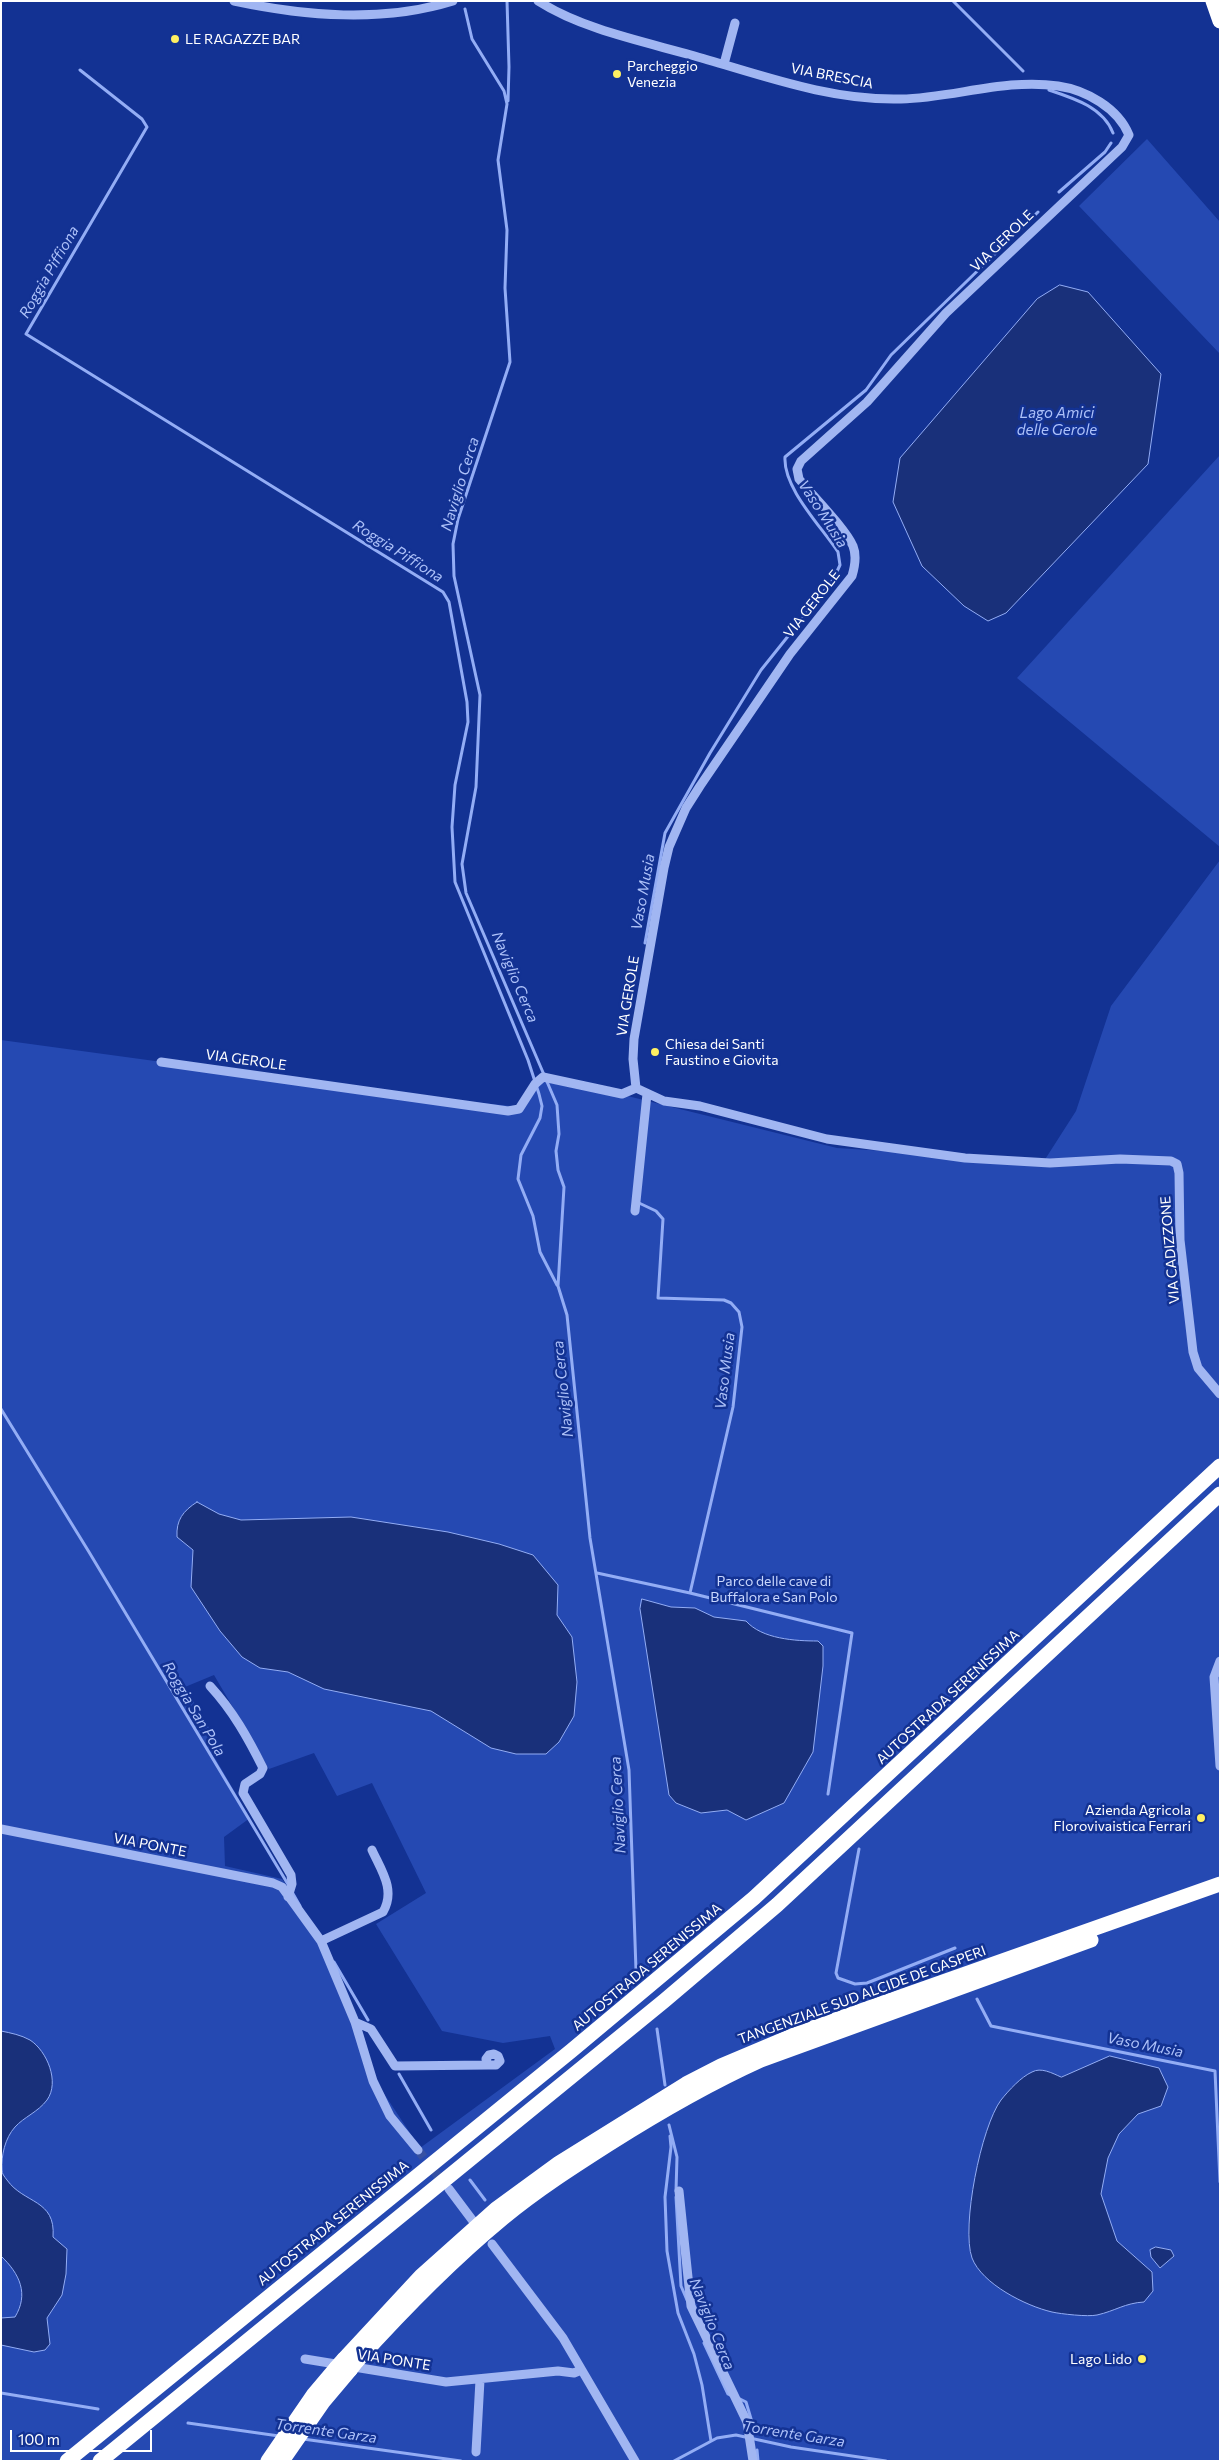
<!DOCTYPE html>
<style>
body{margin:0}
#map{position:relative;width:1221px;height:2462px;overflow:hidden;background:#133293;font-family:Commissioner,sans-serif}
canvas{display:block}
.frame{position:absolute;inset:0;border:2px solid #fff;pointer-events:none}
.scale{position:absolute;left:10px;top:2430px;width:142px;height:22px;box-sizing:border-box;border:2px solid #fff;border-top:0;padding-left:6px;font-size:15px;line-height:18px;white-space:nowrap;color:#fff;-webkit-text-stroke:4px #133293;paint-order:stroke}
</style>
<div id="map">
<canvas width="1221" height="2462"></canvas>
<div class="frame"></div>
<div class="scale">100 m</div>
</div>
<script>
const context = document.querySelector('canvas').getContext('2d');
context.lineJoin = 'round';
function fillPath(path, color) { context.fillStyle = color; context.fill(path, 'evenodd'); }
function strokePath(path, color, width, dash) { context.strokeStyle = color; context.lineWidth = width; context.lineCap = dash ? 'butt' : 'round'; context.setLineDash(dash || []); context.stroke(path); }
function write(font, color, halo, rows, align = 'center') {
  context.font = font + ' Commissioner,sans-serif'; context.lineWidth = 5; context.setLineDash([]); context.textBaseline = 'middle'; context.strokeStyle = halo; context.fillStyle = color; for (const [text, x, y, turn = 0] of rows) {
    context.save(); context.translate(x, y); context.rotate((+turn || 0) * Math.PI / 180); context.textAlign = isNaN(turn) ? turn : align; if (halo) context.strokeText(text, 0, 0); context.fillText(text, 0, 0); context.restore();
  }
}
fillPath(new Path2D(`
 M 1147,139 L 1220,222 L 1220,354 L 1079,206 Z
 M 1220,455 L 1220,847 L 1017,678 Z
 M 1220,860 L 1220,2461 L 1,2461 L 1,1040 L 404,1095 L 521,1107 L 539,1080 L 551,1077 L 837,1148 L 1044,1161 L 1076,1111 L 1111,1006 ZM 214,1675 L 269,1769 L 314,1753 L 337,1796 L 372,1783 L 426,1893 L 376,1924 L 442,2031 L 503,2043 L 550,2036 L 555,2049 L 420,2148 L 375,2080 L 363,2033 L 321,1935 L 282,1879 L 225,1866 L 224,1837 L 250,1818 L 212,1753 L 218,1743 L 185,1687 Z`), '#2549b2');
const water = new Path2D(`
 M 1060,285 L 1088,292 L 1161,374 L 1148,464 L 1006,613 L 988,621 L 964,606 L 922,566 L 893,502 L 900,458 L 1037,299 Z
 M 197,1502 L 219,1514 L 241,1520 L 351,1517 L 448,1532 L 499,1544 L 533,1555 L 558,1585 L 557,1615 L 572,1637 L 577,1682 L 574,1716 L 559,1742 L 546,1754 L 516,1754 L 491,1748 L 431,1711 L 324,1689 L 288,1672 L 260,1668 L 242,1657 L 220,1631 L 191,1587 L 193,1550 L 177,1537 C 176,1520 183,1511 197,1502 Z
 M 642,1599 L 671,1607 L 695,1608 L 714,1617 L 746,1621 C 762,1639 795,1641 818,1641 L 823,1646 L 823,1666 L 813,1752 L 784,1803 L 746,1820 L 727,1810 L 701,1813 L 676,1803 L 669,1795 L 640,1609 Z
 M 1,2031 C 11,2033 21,2035 30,2040 C 47,2051 60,2082 47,2100 C 38,2112 24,2117 15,2127 C 5,2138 1,2156 2,2170 C 2,2174 4,2176 7,2180 C 24,2204 56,2199 53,2237 L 67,2249 L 66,2274 L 62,2295 L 47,2318 L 50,2344 L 45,2350 L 34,2352 L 1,2345 L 1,2318 L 15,2317 C 29,2294 20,2274 1,2256 Z
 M 1110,2056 L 1159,2068 L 1168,2087 L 1161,2106 L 1138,2114 L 1119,2134 L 1108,2158 L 1101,2194 L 1117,2241 L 1152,2272 L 1153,2291 L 1144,2302 C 1125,2303 1115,2311 1097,2315 C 1088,2317 1061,2314 1052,2312 C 1026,2306 982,2284 972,2258 C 961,2227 981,2127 1001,2100 C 1009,2090 1021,2077 1032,2072 C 1041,2067 1052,2073 1061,2077 Z
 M 1156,2247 L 1171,2250 L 1174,2256 L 1160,2268 L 1151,2257 L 1150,2250 Z`);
fillPath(water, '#19307a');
strokePath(water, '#93adf5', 1);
strokePath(new Path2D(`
 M 507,1 L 509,67 L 508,101
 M 953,1 L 1023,71
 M 465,9 L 472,39 L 504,91 L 507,104 L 498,160 L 507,230 L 505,288 L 510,362 L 458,519 L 453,544 L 454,576 L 480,695 L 476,787 L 462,864 L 466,893 L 557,1105 L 559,1134 L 556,1151 L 558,1170 L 564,1187 L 558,1286 L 567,1315 L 590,1538 L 629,1770 L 636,1970
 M 80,70 L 142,119 L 147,127 L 26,334 L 443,592 L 449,602 L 467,702 L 468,722 L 455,785 L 452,827 L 455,882 L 528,1060 L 539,1094 L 542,1106 L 540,1118 L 521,1155 L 518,1179 L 533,1216 L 540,1252 L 557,1285
 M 1049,90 C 1073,98 1103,107 1113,133
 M 1059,192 L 1105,152 L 1111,143
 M 645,943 L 665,833 L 710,753 L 761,670 L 833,580 L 840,565 L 838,552 C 821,526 783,488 785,457 L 866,390 L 891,355 L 1038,212
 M 639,1203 L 656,1211 L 663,1219 L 658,1298 L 724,1300 L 731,1303 L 739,1312 L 742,1327 L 733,1407 L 690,1593 L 852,1633 L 828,1794
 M 1,1409 L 89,1552 L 289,1886
 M 597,1573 L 690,1593
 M 859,1849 L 836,1973 L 838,1978 L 855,1984 L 867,1983 L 955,1948
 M 292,1892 L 300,1906
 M 334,1962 L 368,2020
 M 977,1999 L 991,2026 L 1215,2071 L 1220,2182
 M 657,2029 L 665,2085
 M 399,2074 L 431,2130
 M 669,2125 L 677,2157 L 676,2191
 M 670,2136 L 671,2147 L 665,2197 L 667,2251 L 678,2313 L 694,2354 L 702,2385 L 711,2441
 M 470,2180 L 485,2200
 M 676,2197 L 681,2286 L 687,2300
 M 704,2343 L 728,2394 L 732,2396
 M 1,2393 L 98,2409
 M 738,2398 L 746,2402 L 754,2429
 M 188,2423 L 279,2436
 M 303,2439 L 461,2461
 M 757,2450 L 758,2461
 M 674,2461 L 717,2438 L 736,2435 L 791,2447 L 886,2461`), '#93adf5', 3);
strokePath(new Path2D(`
 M 418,2150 L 445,2185`), '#3651a3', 9, [9, 4.5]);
strokePath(new Path2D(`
 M 234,1 C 305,16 382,23 453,1
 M 538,1 C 582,29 641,41 691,55 C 759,74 829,101 901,99 C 953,98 1006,78 1058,86 C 1086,90 1118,108 1129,135 L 1122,147 L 946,313 L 867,402 L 801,461 L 797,469 L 799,479 C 812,495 845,528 853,546 C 857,556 855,566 852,576 L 790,654 L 700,786 L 686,808 L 669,847 L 664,868 L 634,1039 L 633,1059 L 636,1088 L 664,1101 L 700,1106 L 827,1139 L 965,1158 L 1050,1163 L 1120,1159 L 1171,1161 L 1177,1164 L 1179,1173 L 1180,1240 L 1193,1352 L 1198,1368 L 1220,1394
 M 724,64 L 735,23
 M 161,1062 L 508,1111 L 519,1109 L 535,1084 L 543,1077 L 622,1094 L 636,1088
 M 635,1211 L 647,1094
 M 1220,1661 L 1214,1677 L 1220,1766
 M 210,1686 C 233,1711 248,1738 263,1768 L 260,1774 L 245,1784 L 243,1793 L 291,1875 L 292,1884 L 288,1897
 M 1,1829 L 273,1883 L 282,1887 L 321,1941 L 355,2022 L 373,2081 L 390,2116 L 418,2150
 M 321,1941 L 383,1912 C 396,1890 381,1870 372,1850
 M 355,2022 L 371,2029 L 395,2066 L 488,2065 L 496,2065 L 500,2061 L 498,2056 L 494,2054 L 489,2055 L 486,2059 L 488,2065
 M 449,2189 L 473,2221
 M 679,2191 L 691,2306 L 747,2422 L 753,2461
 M 492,2244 L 563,2338 L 635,2461
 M 305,2359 L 446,2382 L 558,2371 L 574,2373 L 581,2370
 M 476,2452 L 480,2380`), '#a1b6f2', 9);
strokePath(new Path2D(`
 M 1213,1 L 1220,21
 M 344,2359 L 421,2276 L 496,2209 L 559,2163 L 686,2084 L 721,2066 L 804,2031 L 1220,1884
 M 357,2361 C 403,2310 451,2261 503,2218 C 537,2190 573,2167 609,2144 C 658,2113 708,2084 761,2060 L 1091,1940
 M 67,2461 L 571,2051 L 754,1898 L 1220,1466
 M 100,2461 L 664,2001 L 777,1905 L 1220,1494
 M 268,2461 L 314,2394 L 336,2368
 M 282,2461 L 323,2402 L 350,2370`), '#fff', 15);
strokePath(new Path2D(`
 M 336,2368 L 344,2359
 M 350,2370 L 357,2361`), '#fff', 15);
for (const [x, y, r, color] of [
 [175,39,5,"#fff062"],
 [617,74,5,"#fff062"],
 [655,1052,5,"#fff062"],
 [1201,1818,5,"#fff062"],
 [1142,2359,5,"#fff062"]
]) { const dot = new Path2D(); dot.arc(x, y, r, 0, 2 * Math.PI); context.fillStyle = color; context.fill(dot); strokePath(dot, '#133293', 2); }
write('14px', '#fff', '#133293', [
 ["LE RAGAZZE BAR",185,39],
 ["Parcheggio",627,66],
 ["Venezia",627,82],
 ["Chiesa dei Santi",665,1044],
 ["Faustino e Giovita",665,1060],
 ["Azienda Agricola",1191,1810,"right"],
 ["Florovivaistica Ferrari",1191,1826,"right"],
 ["Lago Lido",1132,2359,"right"]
], 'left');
write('14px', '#fff', '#133293', [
 ["VIA BRESCIA",832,76,11],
 ["VIA GEROLE",1002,241,-44],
 ["VIA GEROLE",812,604,-52],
 ["VIA GEROLE",628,996,-81],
 ["VIA GEROLE",246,1060,8],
 ["VIA CADIZZONE",1170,1250,-95],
 ["AUTOSTRADA SERENISSIMA",948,1697,-43],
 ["VIA PONTE",150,1845,11],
 ["AUTOSTRADA SERENISSIMA",647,1967,-40],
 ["TANGENZIALE SUD ALCIDE DE GASPERI",862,1995,-20],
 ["AUTOSTRADA SERENISSIMA",333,2223,-39],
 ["VIA PONTE",394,2360,9]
]);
write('14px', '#c8d6fd', '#133293', [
 ["Parco delle cave di",774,1581],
 ["Buffalora e San Polo",774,1597]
]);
write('italic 15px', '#adc1f9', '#133293', [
 ["Roggia Piffiona",49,272,-60],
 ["Lago Amici",1057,413],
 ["delle Gerole",1057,430],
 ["Naviglio Cerca",460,484,-73],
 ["Vaso Musia",823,514,57],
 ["Roggia Piffiona",398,551,32],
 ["Vaso Musia",643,892,-80],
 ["Naviglio Cerca",515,977,67],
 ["Vaso Musia",725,1371,-83],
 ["Naviglio Cerca",563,1389,-96],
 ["Roggia San Pola",194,1709,59],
 ["Naviglio Cerca",618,1805,-93],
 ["Vaso Musia",1145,2045,11],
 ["Naviglio Cerca",712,2324,68],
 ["Torrente Garza",326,2431,8],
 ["Torrente Garza",794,2434,9]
]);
</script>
